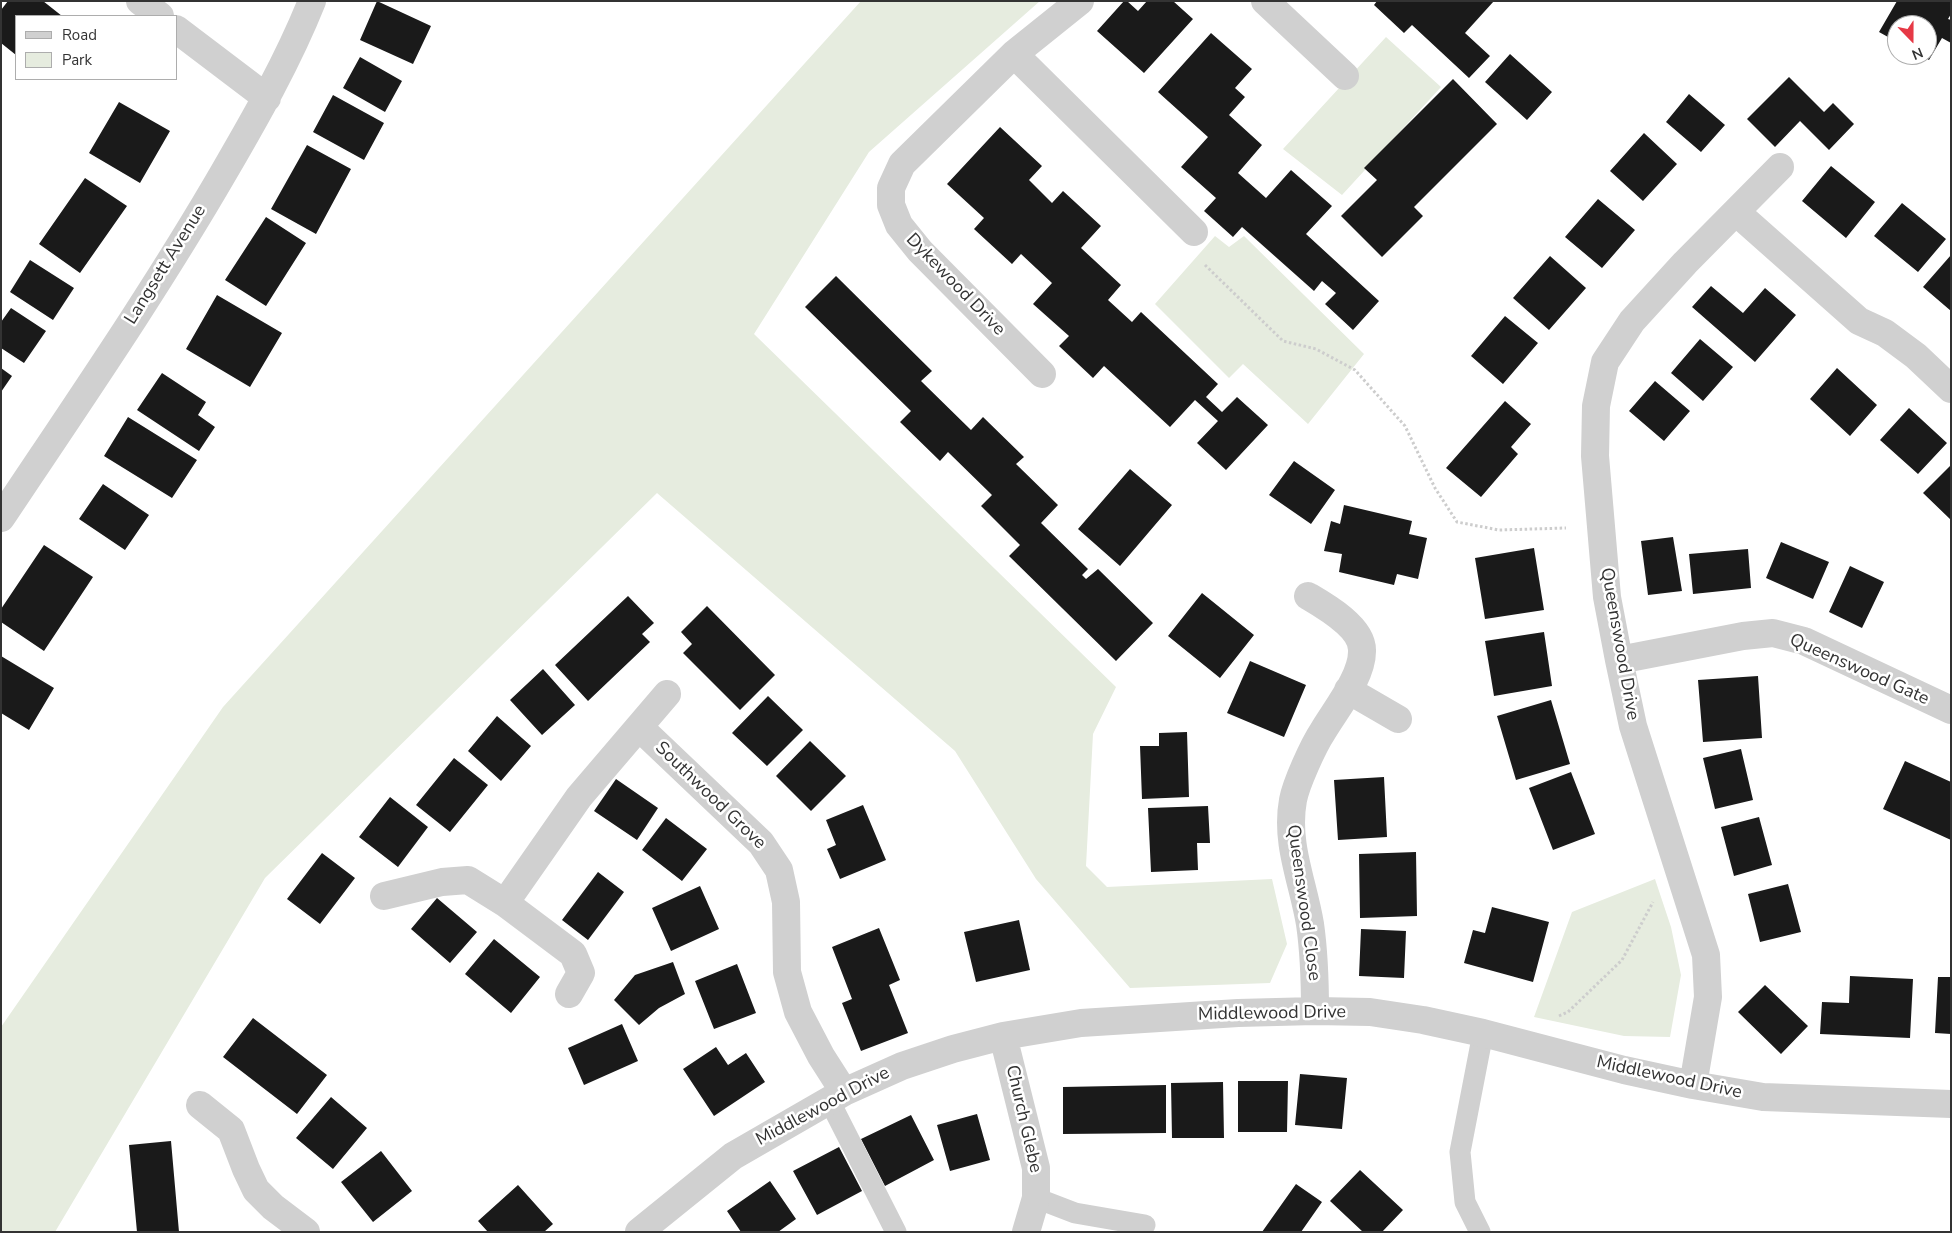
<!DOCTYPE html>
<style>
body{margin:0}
#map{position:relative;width:1952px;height:1233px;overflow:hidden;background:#fff;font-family:"Nunito Sans",sans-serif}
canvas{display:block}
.frame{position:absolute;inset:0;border:2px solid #333;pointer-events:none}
.legend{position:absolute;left:15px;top:15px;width:162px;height:65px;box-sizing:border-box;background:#fff;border:1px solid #adadad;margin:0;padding:6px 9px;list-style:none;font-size:15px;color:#333}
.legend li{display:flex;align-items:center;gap:10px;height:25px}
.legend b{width:25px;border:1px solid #adadad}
.north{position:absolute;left:1887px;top:15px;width:50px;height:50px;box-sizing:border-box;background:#fff;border:1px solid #adadad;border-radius:50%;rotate:158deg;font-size:14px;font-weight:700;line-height:20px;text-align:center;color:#333}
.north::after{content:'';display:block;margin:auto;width:18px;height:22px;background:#e63946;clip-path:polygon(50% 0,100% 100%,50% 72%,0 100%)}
</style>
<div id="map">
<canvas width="1952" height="1233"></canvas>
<div class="frame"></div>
<ul class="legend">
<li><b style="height:6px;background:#d0d0d0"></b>Road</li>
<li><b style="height:14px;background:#e6ecdf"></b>Park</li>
</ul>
<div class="north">N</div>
</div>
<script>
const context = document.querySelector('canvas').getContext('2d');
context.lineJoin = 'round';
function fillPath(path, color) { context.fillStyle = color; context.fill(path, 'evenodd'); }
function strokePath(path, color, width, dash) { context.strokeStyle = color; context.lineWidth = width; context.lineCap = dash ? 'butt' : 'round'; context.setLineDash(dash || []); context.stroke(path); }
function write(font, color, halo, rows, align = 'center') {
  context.font = font + ' "Nunito Sans",sans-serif'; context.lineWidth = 5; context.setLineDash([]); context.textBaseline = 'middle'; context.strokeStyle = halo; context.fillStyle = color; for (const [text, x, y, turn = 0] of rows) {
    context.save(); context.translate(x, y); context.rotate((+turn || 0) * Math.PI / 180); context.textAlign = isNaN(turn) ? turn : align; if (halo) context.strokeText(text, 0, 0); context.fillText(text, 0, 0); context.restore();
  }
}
fillPath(new Path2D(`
 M 861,1 L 1040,1 L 869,152 L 754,334 L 1116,687 L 1093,734 L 1086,866 L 1107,887 L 1272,879 L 1287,944 L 1270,983 L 1130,988 L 1036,879 L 955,751 L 657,493 L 265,878 L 55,1232 L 1,1232 L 1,1027 L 223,707 Z
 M 1386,37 L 1441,87 L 1342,195 L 1283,149 Z
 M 1215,236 L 1229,247 L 1244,236 L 1364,354 L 1308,424 L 1243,364 L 1229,378 L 1155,304 Z
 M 1655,879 L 1671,927 L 1681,975 L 1670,1037 L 1624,1036 L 1534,1017 L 1572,912 Z`), '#e6ecdf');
fillPath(new Path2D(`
 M 8,1 L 43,1 L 62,16 L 16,16 L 16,55 L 1,43 L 1,10 Z
 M 377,1 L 431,26 L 413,64 L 360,40 Z
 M 1124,1 L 1127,1 L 1138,11 L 1147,1 L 1173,1 L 1193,19 L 1144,73 L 1097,31 Z
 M 1377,1 L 1494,1 L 1465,33 L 1490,56 L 1469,78 L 1412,25 L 1404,33 L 1374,5 Z
 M 1897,1 L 1951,1 L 1951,14 L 1948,19 L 1951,20 L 1951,43 L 1942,38 L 1929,60 L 1921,55 L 1927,55 L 1927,25 L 1897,25 L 1897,42 L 1879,32 Z
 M 1211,33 L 1252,69 L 1235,88 L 1245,97 L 1229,115 L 1262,145 L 1238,173 L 1266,198 L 1291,170 L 1332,206 L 1306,234 L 1379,301 L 1353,330 L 1325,304 L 1336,293 L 1322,281 L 1314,291 L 1242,227 L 1233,237 L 1204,211 L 1216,198 L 1181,167 L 1208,137 L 1158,92 Z
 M 1510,54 L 1552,92 L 1527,120 L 1485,82 Z
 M 360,57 L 402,81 L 385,112 L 343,88 Z
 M 1789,77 L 1824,112 L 1833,103 L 1854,124 L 1829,150 L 1800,121 L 1775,147 L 1747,119 Z
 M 1453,79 L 1497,124 L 1414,207 L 1423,216 L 1382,257 L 1341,216 L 1377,180 L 1364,168 Z
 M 1689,94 L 1725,125 L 1701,152 L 1666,122 Z
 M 333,95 L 384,123 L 364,160 L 313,132 Z
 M 119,102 L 170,131 L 140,183 L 89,153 Z
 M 1000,127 L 1042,166 L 1029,180 L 1052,203 L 1063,191 L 1101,226 L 1081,248 L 1121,285 L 1108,300 L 1132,322 L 1141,312 L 1218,384 L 1206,397 L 1222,412 L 1237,397 L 1268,425 L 1226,470 L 1197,443 L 1218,421 L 1195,400 L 1170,427 L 1104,366 L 1093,378 L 1059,346 L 1069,336 L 1033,304 L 1052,283 L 1021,254 L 1012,264 L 974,229 L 984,218 L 947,184 Z
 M 1644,133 L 1677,164 L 1643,201 L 1610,171 Z
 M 307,145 L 351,169 L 316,234 L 271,209 Z
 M 1831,166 L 1875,202 L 1846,238 L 1802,201 Z
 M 85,178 L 127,206 L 80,273 L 39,244 Z
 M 1598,199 L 1635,230 L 1602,268 L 1565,237 Z
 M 1902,203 L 1946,239 L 1918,272 L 1874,236 Z
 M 266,217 L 306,243 L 266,306 L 225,280 Z
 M 1951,255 L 1951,311 L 1923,287 Z
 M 1550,256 L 1586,288 L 1549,330 L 1513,298 Z
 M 30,260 L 74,288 L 53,320 L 10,292 Z
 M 836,276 L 932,371 L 921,381 L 971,430 L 983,417 L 1024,457 L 1016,464 L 1058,505 L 1041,523 L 1088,569 L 1082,575 L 1086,579 L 1098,569 L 1153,623 L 1116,661 L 1009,556 L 1020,545 L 981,506 L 992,495 L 948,452 L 940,461 L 900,422 L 911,411 L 805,307 Z
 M 1711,286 L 1743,313 L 1765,288 L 1796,315 L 1755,362 L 1692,307 Z
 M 217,295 L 282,333 L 250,387 L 186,349 Z
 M 11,308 L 46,331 L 24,363 L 1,348 L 1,322 Z
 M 1505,316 L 1538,343 L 1503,384 L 1471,356 Z
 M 1700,339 L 1733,367 L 1703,401 L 1671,373 Z
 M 1,368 L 12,376 L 1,392 Z
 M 1837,368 L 1877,405 L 1850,436 L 1810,399 Z
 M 162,373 L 206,402 L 198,415 L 215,427 L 199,451 L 137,410 Z
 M 1655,381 L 1690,411 L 1664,441 L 1629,411 Z
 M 1505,401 L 1531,424 L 1511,447 L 1518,454 L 1481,497 L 1446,468 Z
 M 1909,408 L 1947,443 L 1918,474 L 1880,440 Z
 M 128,417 L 197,460 L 172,498 L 104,456 Z
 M 1294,461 L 1335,490 L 1311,524 L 1269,495 Z
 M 1951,465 L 1951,520 L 1923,493 Z
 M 1130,469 L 1172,505 L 1120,566 L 1078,529 Z
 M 103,484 L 149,515 L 125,550 L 79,519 Z
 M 1344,505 L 1412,521 L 1409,534 L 1427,538 L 1418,579 L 1397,574 L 1394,585 L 1339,572 L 1342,554 L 1324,551 L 1331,521 L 1340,524 Z
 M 1673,537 L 1682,591 L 1648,595 L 1641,541 Z
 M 1781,542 L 1829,562 L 1813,599 L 1766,578 Z
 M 44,545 L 93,577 L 44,651 L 1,622 L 1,609 Z
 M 1534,548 L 1544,610 L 1485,619 L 1475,558 Z
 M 1748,549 L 1751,588 L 1693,594 L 1689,554 Z
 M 1850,566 L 1884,582 L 1862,628 L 1829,612 Z
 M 1202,593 L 1254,635 L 1220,678 L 1168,636 Z
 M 628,596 L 654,623 L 642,634 L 650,642 L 588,701 L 555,665 Z
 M 707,606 L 775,675 L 740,710 L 683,653 L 692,644 L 681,632 Z
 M 1544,632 L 1552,686 L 1494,696 L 1485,641 Z
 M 1,656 L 54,688 L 29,730 L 1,713 Z
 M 1250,661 L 1306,685 L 1284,737 L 1227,713 Z
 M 543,669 L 575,705 L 542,735 L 510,700 Z
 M 1758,676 L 1762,738 L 1703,742 L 1698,680 Z
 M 768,696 L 803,730 L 767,766 L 732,733 Z
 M 1551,700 L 1570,764 L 1516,780 L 1497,716 Z
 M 497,716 L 531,746 L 501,781 L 468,751 Z
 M 1187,732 L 1189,797 L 1142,799 L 1140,746 L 1159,746 L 1159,733 Z
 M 810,741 L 846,776 L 811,811 L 776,776 Z
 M 1741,749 L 1753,800 L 1715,809 L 1703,758 Z
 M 454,758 L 488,785 L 450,832 L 416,805 Z
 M 1905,761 L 1951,782 L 1951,840 L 1883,809 Z
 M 1571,772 L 1595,834 L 1553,850 L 1529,788 Z
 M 1384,777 L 1387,837 L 1338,840 L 1334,780 Z
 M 616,779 L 658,808 L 637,840 L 594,811 Z
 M 390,797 L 428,827 L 398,867 L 359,837 Z
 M 863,805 L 886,860 L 840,879 L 827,849 L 836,845 L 826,820 Z
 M 1208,806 L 1210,843 L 1197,843 L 1198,870 L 1151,872 L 1148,808 Z
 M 1759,817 L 1772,865 L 1734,876 L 1721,827 Z
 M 666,818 L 707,849 L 682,881 L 642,850 Z
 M 1416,852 L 1417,916 L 1360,918 L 1359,854 Z
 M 322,853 L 355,878 L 320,924 L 287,899 Z
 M 598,872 L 624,892 L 588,940 L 562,920 Z
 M 1788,884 L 1801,932 L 1760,942 L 1748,894 Z
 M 700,886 L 719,929 L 671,951 L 652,908 Z
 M 437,898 L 477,932 L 450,963 L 411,929 Z
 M 1492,907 L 1549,922 L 1533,982 L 1464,963 L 1473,930 L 1485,933 Z
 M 1019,920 L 1030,970 L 976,982 L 964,932 Z
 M 879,928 L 900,980 L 889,985 L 908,1033 L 861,1051 L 842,1003 L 852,999 L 832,947 Z
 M 1361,929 L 1406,931 L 1404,978 L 1359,976 Z
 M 494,939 L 540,977 L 511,1013 L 465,974 Z
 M 673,962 L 685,994 L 659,1008 L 639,1025 L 614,1000 L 635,975 Z
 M 737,964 L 756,1013 L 714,1029 L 695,981 Z
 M 1850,976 L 1913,979 L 1910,1038 L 1820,1034 L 1822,1002 L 1849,1003 Z
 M 1938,977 L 1951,977 L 1951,1034 L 1935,1033 Z
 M 1765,985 L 1808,1026 L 1781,1054 L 1738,1012 Z
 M 253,1018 L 327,1075 L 297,1114 L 223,1057 Z
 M 622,1024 L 638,1061 L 584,1085 L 568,1048 Z
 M 716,1047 L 728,1065 L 746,1053 L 765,1082 L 714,1116 L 683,1069 Z
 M 1300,1074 L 1347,1078 L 1342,1129 L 1295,1125 Z
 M 1238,1081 L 1288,1081 L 1287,1132 L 1238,1132 Z
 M 1223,1082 L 1224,1138 L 1172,1138 L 1171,1083 Z
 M 1166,1085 L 1166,1133 L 1063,1134 L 1063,1087 Z
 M 331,1097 L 367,1128 L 333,1169 L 296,1138 Z
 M 977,1114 L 990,1160 L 950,1171 L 937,1125 Z
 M 911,1115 L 934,1160 L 885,1186 L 861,1139 Z
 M 171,1141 L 179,1232 L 137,1232 L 129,1145 Z
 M 839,1147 L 862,1191 L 817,1215 L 793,1171 Z
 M 381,1151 L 412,1191 L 373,1222 L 341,1182 Z
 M 1360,1170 L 1403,1210 L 1382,1232 L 1363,1232 L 1330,1201 Z
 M 770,1181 L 796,1219 L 778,1232 L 741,1232 L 727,1211 Z
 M 1296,1184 L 1322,1202 L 1301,1232 L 1262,1232 Z
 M 518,1185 L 553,1224 L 544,1232 L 488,1232 L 478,1221 Z`), '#1a1a1a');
strokePath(new Path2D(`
 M 1205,265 L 1283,341 L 1316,349 L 1355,370 L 1405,426 L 1435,488 L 1457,522 L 1499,530 L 1566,528
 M 1559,1016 L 1568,1012 L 1622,960 L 1653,902`), '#cdcdcd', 3, [2.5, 2.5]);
strokePath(new Path2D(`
 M 829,1100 L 896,1232
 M 1036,1198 L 1075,1213 L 1145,1225
 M 1480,1232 L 1465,1202 L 1460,1152 L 1483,1033`), '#d0d0d0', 21);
strokePath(new Path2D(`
 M 140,1 L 160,16
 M 1265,1 L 1345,76
 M 176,29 L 267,98
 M 1014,54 L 1194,232
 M 1736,212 L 1859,321 L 1885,333 L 1916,356 L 1951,389
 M 1042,374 L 920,251 L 899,225 L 891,205 L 891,188 L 902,164 L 1014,54 L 1080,1
 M 1,518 C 77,404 155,291 224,172 C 256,117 288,61 312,1
 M 1308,596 C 1325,606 1362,627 1362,650 C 1363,676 1336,709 1323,731 C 1313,746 1296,784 1293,800 C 1285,843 1303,882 1310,924 C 1314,952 1315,982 1315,1011
 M 1619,660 L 1743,636 L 1773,633 L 1804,641 L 1951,710
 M 1348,690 L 1398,719
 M 639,727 L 761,843 L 779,870 L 786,902 L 787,972 L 798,1012 L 821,1056 L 844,1092
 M 384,896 L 442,882 L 468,880 L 505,903 L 573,954 L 581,973 L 569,994
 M 505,903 L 579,797 L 667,694
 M 1003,1036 L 1036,1168 L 1036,1198 L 1026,1232
 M 1693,1085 L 1708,997 L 1706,955 L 1633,726 L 1619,660 L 1607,597 L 1595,456 L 1596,406 L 1605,362 L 1632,321 L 1685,263 L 1780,167
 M 200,1105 L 231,1130 L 246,1169 L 256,1190 L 273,1207 L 306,1232
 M 639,1232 L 733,1156 L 844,1092 L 902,1066 L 953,1049 L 1003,1036 L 1081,1023 L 1238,1013 L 1315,1011 L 1370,1012 L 1423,1020 L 1483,1033 L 1624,1070 L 1693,1085 L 1763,1097 L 1951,1104`), '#d0d0d0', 28);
write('18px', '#333', '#fff', [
 ["Langsett Avenue",166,265,-58],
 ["Dykewood Drive",955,285,46],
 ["Queenswood Drive",1619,644,80],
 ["Queenswood Gate",1859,670,24],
 ["Southwood Grove",710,796,44],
 ["Queenswood Close",1303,903,82],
 ["Middlewood Drive",1272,1014,-1],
 ["Middlewood Drive",1669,1078,12],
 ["Middlewood Drive",823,1107,-28],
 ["Church Glebe",1023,1119,77]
]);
</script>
